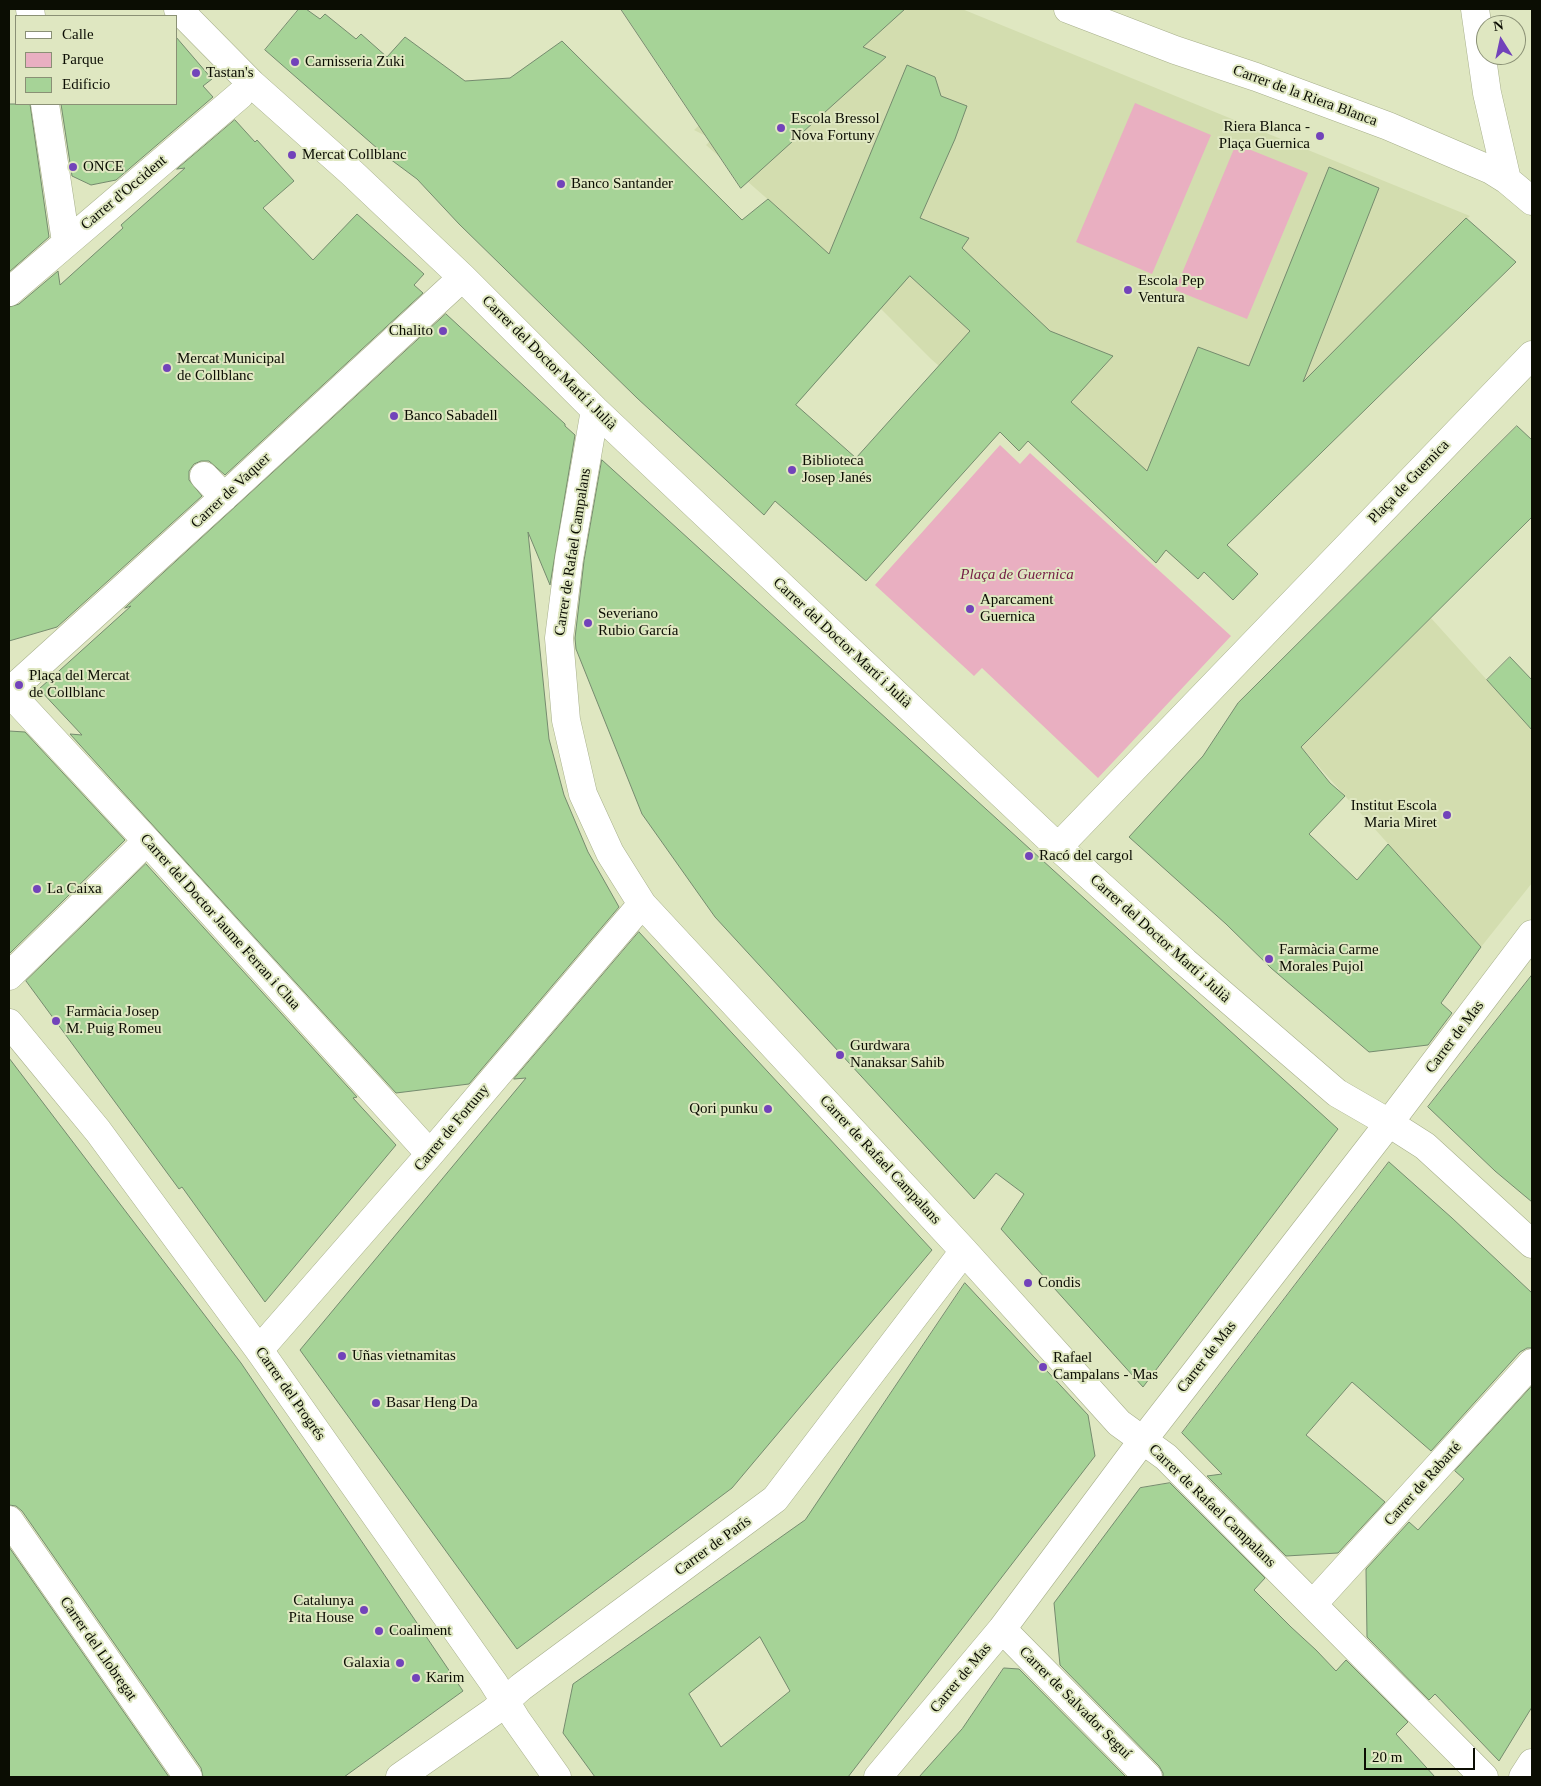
<!DOCTYPE html>
<meta charset="utf-8">
<style>
body{margin:0}
#map{position:relative;width:1541px;height:1786px;overflow:hidden;background:#dfe7c1;font-family:"Times New Roman",serif}
canvas{display:block}
.frame{position:absolute;inset:0;border:10px solid #0b0d03;pointer-events:none}
.legend{position:absolute;left:15px;top:15px;width:162px;height:90px;box-sizing:border-box;background:#dfe7c1;border:1px solid #8a9075;margin:0;padding:6px 9px;list-style:none;font-size:15px;color:#0b0d03}
.legend li{display:flex;align-items:center;gap:10px;height:25px}
.legend b{width:25px;border:1px solid #8a9075}
.north{position:absolute;left:1476px;top:15px;width:50px;height:50px;box-sizing:border-box;background:#dfe7c1;border:1px solid #8a9075;border-radius:50%;rotate:350deg;font-size:14px;font-weight:700;line-height:20px;text-align:center;color:#0b0d03}
.north::after{content:'';display:block;margin:auto;width:18px;height:22px;background:#7243ba;clip-path:polygon(50% 0,100% 100%,50% 72%,0 100%)}
.scale{position:absolute;left:1364px;top:1748px;width:111px;height:22px;box-sizing:border-box;border:2px solid #0b0d03;border-top:0;padding-left:6px;font-size:15px;line-height:18px;white-space:nowrap;color:#0b0d03;-webkit-text-stroke:4px #dfe7c1;paint-order:stroke}
</style>
<div id="map">
<canvas width="1541" height="1786"></canvas>
<div class="frame"></div>
<ul class="legend">
<li><b style="height:6px;background:#fff"></b>Calle</li>
<li><b style="height:14px;background:#e9afc1"></b>Parque</li>
<li><b style="height:14px;background:#a6d397"></b>Edificio</li>
</ul>
<div class="north">N</div>
<div class="scale">20 m</div>
</div>
<script>
const context = document.querySelector('canvas').getContext('2d');
context.lineJoin = 'round';
function fillPath(path, color) { context.fillStyle = color; context.fill(path, 'evenodd'); }
function strokePath(path, color, width, dash) { context.strokeStyle = color; context.lineWidth = width; context.lineCap = dash ? 'butt' : 'round'; context.setLineDash(dash || []); context.stroke(path); }
function write(font, color, halo, rows, align = 'center') {
  context.font = font + ' "Times New Roman",serif'; context.lineWidth = 4; context.setLineDash([]); context.textBaseline = 'middle'; context.strokeStyle = halo; context.fillStyle = color; for (const [text, x, y, turn = 0] of rows) {
    context.save(); context.translate(x, y); context.rotate((+turn || 0) * Math.PI / 180); context.textAlign = isNaN(turn) ? turn : align; if (halo) context.strokeText(text, 0, 0); context.fillText(text, 0, 0); context.restore();
  }
}
fillPath(new Path2D(`
 M 826,9 L 962,9 L 1470,216 L 1301,386 L 1210,566 L 1198,579 L 1166,551 L 1156,563 L 1028,441 L 1019,451 L 1000,432 L 984,405 L 931,359 L 797,225 L 706,145 L 712,139 L 694,130 Z
 M 1431,618 L 1532,730 L 1532,883 L 1481,947 L 1301,747 Z`), '#d3ddaf');
fillPath(new Path2D(`
 M 1135,103 L 1211,135 L 1152,274 L 1076,242 Z
 M 1236,144 L 1308,173 L 1247,319 L 1175,290 Z
 M 1000,445 L 1020,464 L 1030,453 L 1231,636 L 1098,778 L 982,668 L 974,676 L 875,585 Z`), '#e9afc1');
const building = new Path2D(`
 M 299,9 L 306,9 L 320,19 L 325,14 L 356,39 L 361,34 L 387,57 L 405,37 L 465,81 L 510,78 L 562,41 L 742,220 L 768,199 L 829,254 L 907,65 L 935,77 L 941,96 L 967,106 L 955,139 L 920,218 L 969,238 L 962,248 L 1050,331 L 1113,356 L 1071,402 L 1147,471 L 1198,347 L 1249,366 L 1329,167 L 1379,188 L 1303,382 L 1466,218 L 1516,262 L 1227,545 L 1258,574 L 1233,600 L 1204,572 L 1198,579 L 1166,550 L 1156,563 L 1028,441 L 1019,451 L 1000,432 L 866,581 L 775,501 L 764,515 L 637,398 L 459,224 L 417,179 L 386,156 L 265,50 ZM 910,276 L 970,331 L 856,458 L 796,405 Z
 M 621,9 L 905,9 L 863,47 L 886,57 L 741,188 Z
 M 176,37 L 212,79 L 203,86 L 213,97 L 116,180 L 91,185 L 72,176 L 61,104 L 176,104 Z
 M 9,104 L 30,104 L 49,237 L 9,272 Z
 M 235,120 L 255,142 L 257,140 L 294,181 L 263,208 L 313,260 L 357,214 L 424,274 L 414,285 L 423,293 L 225,475 L 209,461 L 201,461 L 194,464 L 189,471 L 189,480 L 202,496 L 57,627 L 9,641 L 9,307 L 19,304 L 58,271 L 60,285 L 123,228 L 121,225 L 185,168 L 177,169 Z
 M 446,314 L 565,424 L 565,426 L 575,435 L 550,585 L 528,532 L 549,739 L 564,795 L 588,852 L 619,907 L 469,1084 L 396,1093 L 70,734 L 82,735 L 39,689 L 131,606 L 125,608 Z
 M 1517,426 L 1532,440 L 1532,517 L 1301,747 L 1330,783 L 1345,796 L 1309,834 L 1357,880 L 1388,844 L 1481,947 L 1441,1003 L 1452,1013 L 1428,1045 L 1369,1052 L 1271,968 L 1226,924 L 1129,837 L 1203,756 L 1238,703 Z
 M 602,460 L 1338,1129 L 1143,1387 L 1001,1229 L 1024,1194 L 996,1173 L 974,1199 L 715,917 L 642,814 L 576,649 L 575,638 L 584,561 Z
 M 1510,657 L 1532,680 L 1532,730 L 1487,680 Z
 M 9,731 L 25,732 L 125,840 L 9,954 Z
 M 146,864 L 357,1097 L 353,1098 L 396,1145 L 265,1302 L 182,1187 L 179,1189 L 26,981 Z
 M 639,932 L 932,1250 L 732,1488 L 517,1649 L 300,1350 L 526,1078 L 514,1079 Z
 M 1532,975 L 1532,1202 L 1495,1171 L 1428,1107 Z
 M 9,1058 L 241,1363 L 463,1691 L 344,1777 L 203,1777 L 201,1768 L 22,1511 L 16,1506 L 9,1505 Z
 M 1389,1162 L 1452,1218 L 1532,1293 L 1532,1348 L 1527,1348 L 1520,1352 L 1431,1451 L 1352,1382 L 1306,1435 L 1385,1502 L 1338,1553 L 1286,1556 L 1207,1476 L 1222,1474 L 1182,1433 Z
 M 965,1283 L 1088,1415 L 1095,1456 L 848,1777 L 595,1777 L 563,1733 L 573,1684 L 805,1520 ZM 760,1637 L 790,1691 L 721,1747 L 689,1694 Z
 M 1532,1386 L 1532,1707 L 1499,1761 L 1435,1694 L 1429,1700 L 1367,1637 L 1366,1569 L 1409,1522 L 1418,1530 L 1464,1479 L 1455,1471 Z
 M 1170,1483 L 1265,1578 L 1254,1590 L 1291,1627 L 1316,1650 L 1336,1671 L 1346,1660 L 1408,1722 L 1396,1734 L 1435,1777 L 1163,1777 L 1163,1773 L 1159,1766 L 1060,1665 L 1054,1603 L 1140,1488 Z
 M 9,1547 L 169,1777 L 9,1777 Z
 M 1004,1668 L 1019,1669 L 1126,1777 L 919,1777 L 962,1729 Z`);
fillPath(building, '#a6d397');
strokePath(building, '#758b6e', 1);
const street = new Path2D(`
 M 30,9 L 31,16
 M 178,9 L 252,84 L 352,173 L 462,277 L 595,410 L 1058,847 L 1185,962 L 1337,1093 L 1389,1123 L 1425,1146 L 1532,1244
 M 1068,9 L 1175,50 L 1256,77 L 1388,126 L 1491,170 L 1507,180 L 1532,201
 M 1475,9 L 1487,93 L 1507,180
 M 45,104 L 66,242
 M 9,292 L 240,95
 M 595,410 L 569,559 L 559,638 L 566,720 L 583,794 L 610,853 L 642,904 L 964,1251 L 1119,1423 L 1166,1457 L 1484,1777
 M 204,476 L 224,497
 M 9,692 L 147,841 L 430,1154
 M 9,692 L 224,497 L 452,287
 M 1058,847 L 1532,355
 M 9,976 L 147,841
 M 9,1023 L 98,1131 L 259,1350 L 493,1682 L 516,1719 L 557,1777
 M 259,1350 L 430,1154 L 642,904
 M 9,1520 L 188,1777
 M 1313,1604 L 1532,1363
 M 1002,1629 L 1148,1777
 M 400,1777 L 493,1712 L 521,1687 L 775,1499 L 964,1251
 M 878,1777 L 1002,1629 L 1143,1440 L 1389,1123 L 1532,934
 M 1523,1777 L 1532,1763`);
strokePath(street, '#a7af8b', 29);
strokePath(street, '#fff', 28);
for (const [x, y, r, color] of [
 [295,62,5,"#7243ba"],
 [196,73,5,"#7243ba"],
 [781,128,5,"#7243ba"],
 [1320,136,5,"#7243ba"],
 [292,155,5,"#7243ba"],
 [73,167,5,"#7243ba"],
 [561,184,5,"#7243ba"],
 [1128,290,5,"#7243ba"],
 [443,331,5,"#7243ba"],
 [167,368,5,"#7243ba"],
 [394,416,5,"#7243ba"],
 [792,470,5,"#7243ba"],
 [970,609,5,"#7243ba"],
 [588,623,5,"#7243ba"],
 [19,685,5,"#7243ba"],
 [1447,815,5,"#7243ba"],
 [1029,856,5,"#7243ba"],
 [37,889,5,"#7243ba"],
 [1269,959,5,"#7243ba"],
 [56,1021,5,"#7243ba"],
 [840,1055,5,"#7243ba"],
 [768,1109,5,"#7243ba"],
 [1028,1283,5,"#7243ba"],
 [342,1356,5,"#7243ba"],
 [1043,1367,5,"#7243ba"],
 [376,1403,5,"#7243ba"],
 [364,1610,5,"#7243ba"],
 [379,1631,5,"#7243ba"],
 [400,1663,5,"#7243ba"],
 [416,1678,5,"#7243ba"]
]) { const dot = new Path2D(); dot.arc(x, y, r, 0, 2 * Math.PI); context.fillStyle = color; context.fill(dot); strokePath(dot, '#dfe7c1', 2); }
write('15px', '#0b0d03', '#dfe7c1', [
 ["Carnisseria Zuki",305,62],
 ["Tastan's",206,73],
 ["Escola Bressol",791,119],
 ["Nova Fortuny",791,136],
 ["Riera Blanca -",1310,127,"right"],
 ["Plaça Guernica",1310,144,"right"],
 ["Mercat Collblanc",302,155],
 ["ONCE",83,167],
 ["Banco Santander",571,184],
 ["Escola Pep",1138,281],
 ["Ventura",1138,298],
 ["Chalito",433,331,"right"],
 ["Mercat Municipal",177,359],
 ["de Collblanc",177,376],
 ["Banco Sabadell",404,416],
 ["Biblioteca",802,461],
 ["Josep Janés",802,478],
 ["Aparcament",980,600],
 ["Guernica",980,617],
 ["Severiano",598,614],
 ["Rubio García",598,631],
 ["Plaça del Mercat",29,676],
 ["de Collblanc",29,693],
 ["Institut Escola",1437,806,"right"],
 ["Maria Miret",1437,823,"right"],
 ["Racó del cargol",1039,856],
 ["La Caixa",47,889],
 ["Farmàcia Carme",1279,950],
 ["Morales Pujol",1279,967],
 ["Farmàcia Josep",66,1012],
 ["M. Puig Romeu",66,1029],
 ["Gurdwara",850,1046],
 ["Nanaksar Sahib",850,1063],
 ["Qori punku",758,1109,"right"],
 ["Condis",1038,1283],
 ["Uñas vietnamitas",352,1356],
 ["Rafael",1053,1358],
 ["Campalans - Mas",1053,1375],
 ["Basar Heng Da",386,1403],
 ["Catalunya",354,1601,"right"],
 ["Pita House",354,1618,"right"],
 ["Coaliment",389,1631],
 ["Galaxia",390,1663,"right"],
 ["Karim",426,1678]
], 'left');
write('15px', '#0b0d03', '#dfe7c1', [
 ["Carrer de la Riera Blanca",1305,96,20],
 ["Carrer d'Occident",124,193,-40],
 ["Carrer del Doctor Martí i Julià",549,363,45],
 ["Plaça de Guernica",1409,482,-46],
 ["Carrer de Vaquer",231,491,-43],
 ["Carrer de Rafael Campalans",573,552,-81],
 ["Carrer del Doctor Martí i Julià",842,643,43],
 ["Carrer del Doctor Jaume Ferran i Clua",220,922,48],
 ["Carrer del Doctor Martí i Julià",1160,939,42],
 ["Carrer de Mas",1455,1037,-53],
 ["Carrer de Fortuny",452,1128,-50],
 ["Carrer de Rafael Campalans",880,1160,47],
 ["Carrer de Mas",1207,1357,-52],
 ["Carrer del Progrés",290,1394,55],
 ["Carrer de Rabarté",1423,1484,-48],
 ["Carrer de Rafael Campalans",1212,1506,44],
 ["Carrer de París",713,1546,-36],
 ["Carrer del Llobregat",98,1649,55],
 ["Carrer de Mas",961,1678,-50],
 ["Carrer de Salvador Seguí",1075,1703,45]
]);
write('italic 15px', '#762046', '#dfe7c1', [
 ["Plaça de Guernica",1017,575]
]);
</script>
